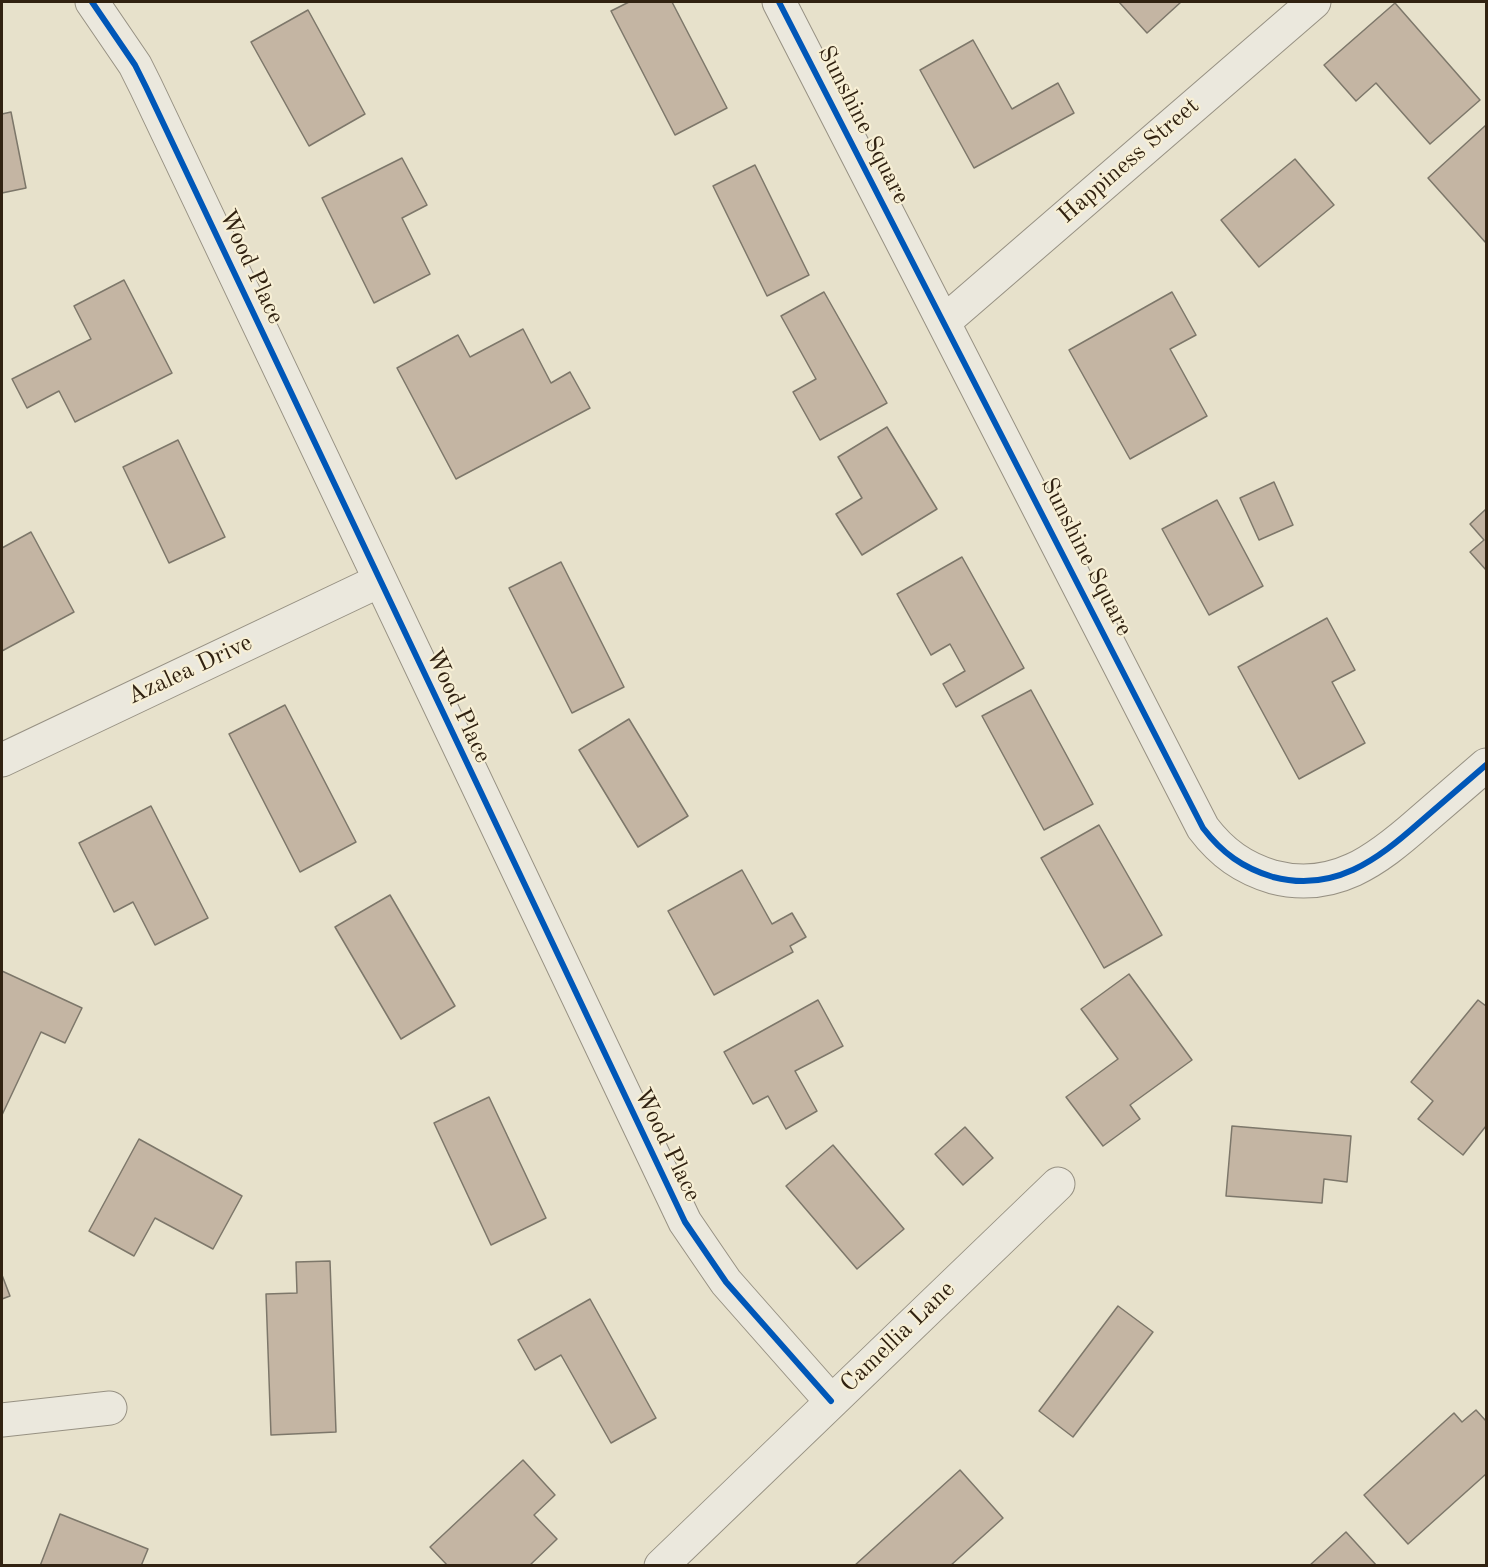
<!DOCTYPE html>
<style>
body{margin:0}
#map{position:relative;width:1488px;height:1567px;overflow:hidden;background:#e7e1cb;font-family:"Old Standard TT",serif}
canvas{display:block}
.frame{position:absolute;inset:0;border:3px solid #312211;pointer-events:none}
</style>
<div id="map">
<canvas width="1488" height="1567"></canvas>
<div class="frame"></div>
</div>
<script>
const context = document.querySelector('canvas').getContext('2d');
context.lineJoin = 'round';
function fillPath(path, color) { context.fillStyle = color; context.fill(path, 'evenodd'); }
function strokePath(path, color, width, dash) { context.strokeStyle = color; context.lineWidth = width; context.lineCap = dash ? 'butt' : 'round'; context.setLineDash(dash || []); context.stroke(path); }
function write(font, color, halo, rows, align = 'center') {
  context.font = font + ' "Old Standard TT",serif'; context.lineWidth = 4.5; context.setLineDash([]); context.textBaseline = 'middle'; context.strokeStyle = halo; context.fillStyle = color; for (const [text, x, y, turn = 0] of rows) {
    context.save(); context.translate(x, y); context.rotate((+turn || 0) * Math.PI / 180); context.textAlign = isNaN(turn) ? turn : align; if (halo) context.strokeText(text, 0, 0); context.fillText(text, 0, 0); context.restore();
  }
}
const building = new Path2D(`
 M 629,2 L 672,2 L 727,108 L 675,135 L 611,11 Z
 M 1119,2 L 1181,2 L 1147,33 Z
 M 1395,3 L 1480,100 L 1430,144 L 1376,83 L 1356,101 L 1324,65 Z
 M 308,10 L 365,114 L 309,146 L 251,42 Z
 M 973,40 L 1012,109 L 1058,83 L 1074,113 L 974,168 L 920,70 Z
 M 11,112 L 26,188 L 2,193 L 2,114 Z
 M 1486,125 L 1486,243 L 1428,178 Z
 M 402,158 L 427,205 L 402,218 L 430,274 L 374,303 L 322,198 Z
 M 1295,159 L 1334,205 L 1259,267 L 1221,220 Z
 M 755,165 L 809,275 L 767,296 L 713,186 Z
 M 124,280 L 172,373 L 75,422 L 59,391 L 27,408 L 12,379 L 91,339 L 74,306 Z
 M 824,292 L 887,403 L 820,440 L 793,392 L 816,379 L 781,316 Z
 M 1172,292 L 1196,335 L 1170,349 L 1207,416 L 1130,459 L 1069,350 Z
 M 523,329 L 551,383 L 570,372 L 590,408 L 456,479 L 397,368 L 458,335 L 470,357 Z
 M 887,427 L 937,509 L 862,555 L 836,514 L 862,498 L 838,457 Z
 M 178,440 L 225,537 L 169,563 L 123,467 Z
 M 1274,482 L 1293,525 L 1259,540 L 1240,498 Z
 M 1217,500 L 1263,586 L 1209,615 L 1162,529 Z
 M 1486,509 L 1486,570 L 1470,552 L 1484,540 L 1470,524 Z
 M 31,532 L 74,612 L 2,651 L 2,548 Z
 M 962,557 L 1024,668 L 956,707 L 943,684 L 965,671 L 950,644 L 931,655 L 897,594 Z
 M 561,562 L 624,687 L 572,713 L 509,588 Z
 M 1327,618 L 1355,670 L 1332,682 L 1365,743 L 1299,779 L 1238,667 Z
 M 1031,690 L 1093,804 L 1044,830 L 982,716 Z
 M 285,705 L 356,842 L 300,872 L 229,734 Z
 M 629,719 L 688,816 L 638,847 L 579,750 Z
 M 151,806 L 208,918 L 155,945 L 133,902 L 114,912 L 79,843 Z
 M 1099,825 L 1162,935 L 1104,968 L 1041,858 Z
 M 742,870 L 772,924 L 792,913 L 806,937 L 790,946 L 793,952 L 714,995 L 668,911 Z
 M 390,895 L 455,1006 L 401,1039 L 335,927 Z
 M 2,971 L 82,1008 L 65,1043 L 41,1032 L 2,1115 Z
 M 1129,974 L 1192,1060 L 1130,1105 L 1140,1119 L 1103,1146 L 1066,1097 L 1118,1059 L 1081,1009 Z
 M 818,1000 L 843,1046 L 795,1071 L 817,1111 L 786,1129 L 768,1096 L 753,1104 L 724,1052 Z
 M 1478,1000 L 1486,1006 L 1486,1126 L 1463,1155 L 1418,1119 L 1433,1101 L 1411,1082 Z
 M 489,1097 L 546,1218 L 491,1245 L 434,1123 Z
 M 1232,1126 L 1351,1136 L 1347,1182 L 1324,1179 L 1322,1203 L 1226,1196 Z
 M 965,1127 L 993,1158 L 963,1185 L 935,1154 Z
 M 139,1139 L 242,1196 L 213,1249 L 155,1218 L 134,1256 L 89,1231 Z
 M 833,1145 L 904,1229 L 857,1269 L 786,1186 Z
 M 330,1261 L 336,1432 L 271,1435 L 266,1294 L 297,1293 L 296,1262 Z
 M 2,1275 L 10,1296 L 2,1299 Z
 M 590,1299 L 656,1418 L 611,1443 L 561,1355 L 535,1370 L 518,1340 Z
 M 1118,1306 L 1153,1332 L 1073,1437 L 1039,1411 Z
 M 1476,1410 L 1486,1421 L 1486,1474 L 1408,1544 L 1364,1495 L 1454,1413 L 1462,1422 Z
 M 523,1460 L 555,1495 L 534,1515 L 557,1539 L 529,1566 L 448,1566 L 430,1547 Z
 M 960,1470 L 1003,1518 L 950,1566 L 854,1566 Z
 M 60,1514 L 148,1549 L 141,1566 L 40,1566 Z
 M 1346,1532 L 1377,1566 L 1309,1566 Z`);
fillPath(building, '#c4b5a3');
strokePath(building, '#7d776a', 1.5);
const minor = new Path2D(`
 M 92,2 L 135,65 L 146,87 L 685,1222 L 726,1282 L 831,1401
 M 779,2 L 1203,828 C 1222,853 1243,868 1273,877 C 1334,893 1377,860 1420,822 C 1442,803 1464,784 1486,765
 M 945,321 L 1314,2
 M 2,760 L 379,581
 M 2,1420 L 110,1408
 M 661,1566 L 1058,1184`);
strokePath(minor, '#979183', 35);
strokePath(minor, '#ebe8dd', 33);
strokePath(new Path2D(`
 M 92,2 L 135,65 L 146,87 L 685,1222 L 726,1282 L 831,1401
 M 779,2 L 1203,828 C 1222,853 1243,868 1273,877 C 1334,893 1377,860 1420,822 C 1442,803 1464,784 1486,765`), '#0057b8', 6);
write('24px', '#312211', '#f7efd5', [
 ["Sunshine Square",863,125,63],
 ["Happiness Street",1129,161,-41],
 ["Wood Place",251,267,65],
 ["Sunshine Square",1086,557,63],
 ["Azalea Drive",190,670,-25],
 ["Wood Place",458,706,65],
 ["Wood Place",667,1145,64],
 ["Camellia Lane",898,1337,-44]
]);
</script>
